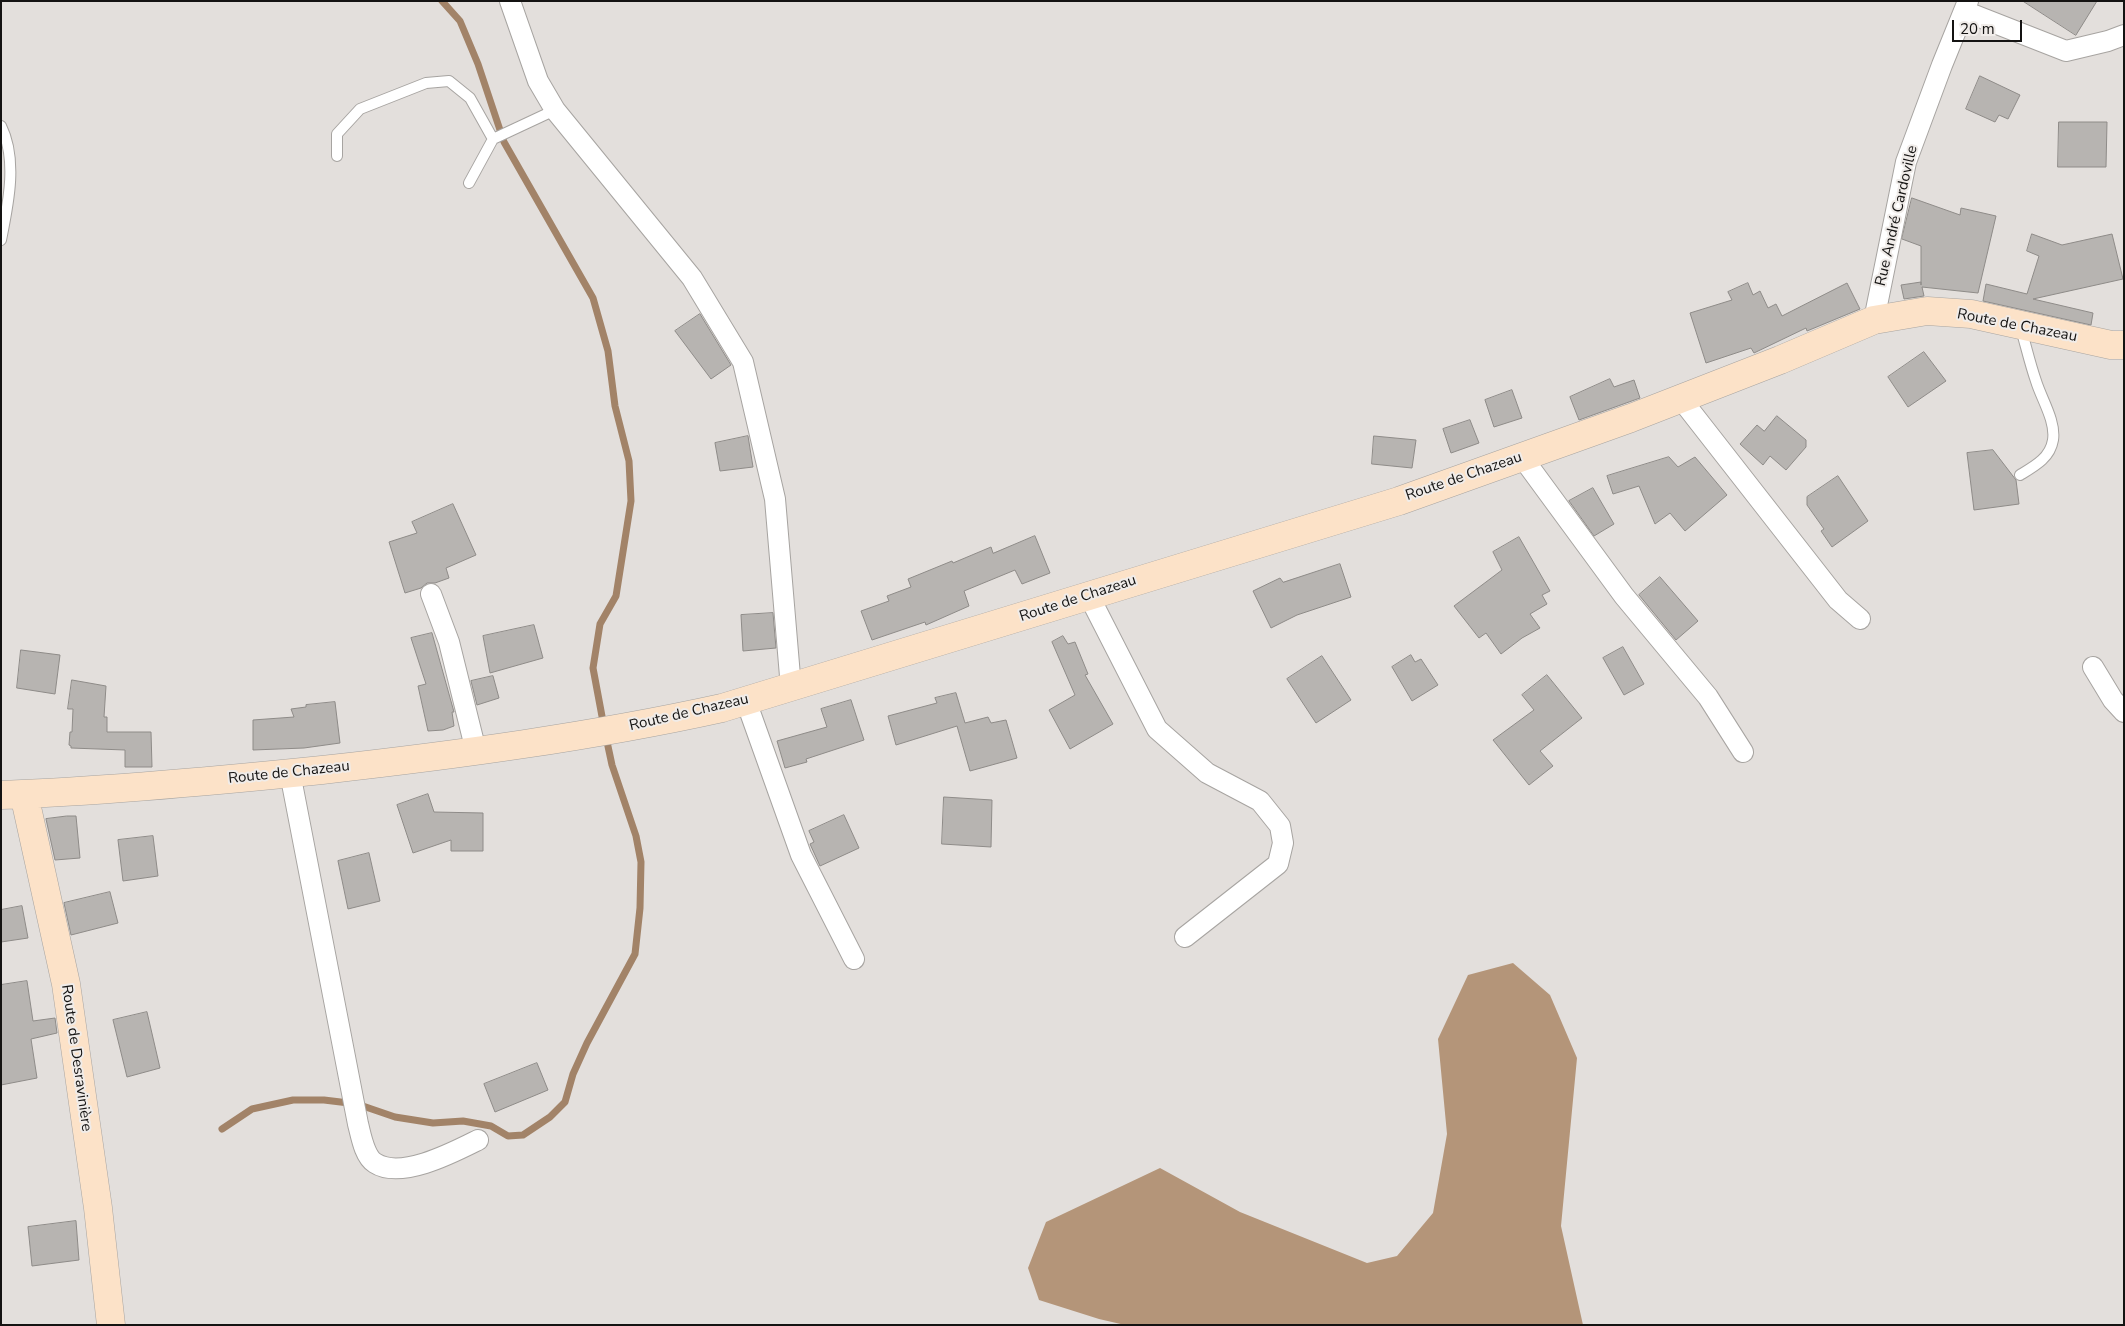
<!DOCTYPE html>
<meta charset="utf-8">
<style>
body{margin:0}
#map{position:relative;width:2125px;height:1326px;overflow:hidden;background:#e3dfdc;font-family:"Nunito Sans",sans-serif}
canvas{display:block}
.frame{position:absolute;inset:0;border:2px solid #141312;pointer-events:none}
.scale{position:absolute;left:1952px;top:20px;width:70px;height:22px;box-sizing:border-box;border:2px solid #141312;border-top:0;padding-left:6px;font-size:15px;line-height:18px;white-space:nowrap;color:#141312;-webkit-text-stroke:4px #f0ece9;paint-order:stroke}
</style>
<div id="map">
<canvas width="2125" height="1326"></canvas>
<div class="frame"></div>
<div class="scale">20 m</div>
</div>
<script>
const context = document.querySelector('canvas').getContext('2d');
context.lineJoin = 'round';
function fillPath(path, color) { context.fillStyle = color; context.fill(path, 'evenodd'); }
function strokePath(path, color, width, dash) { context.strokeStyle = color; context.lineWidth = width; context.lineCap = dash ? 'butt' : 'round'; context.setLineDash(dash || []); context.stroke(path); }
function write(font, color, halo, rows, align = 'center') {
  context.font = font + ' "Nunito Sans",sans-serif'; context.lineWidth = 4; context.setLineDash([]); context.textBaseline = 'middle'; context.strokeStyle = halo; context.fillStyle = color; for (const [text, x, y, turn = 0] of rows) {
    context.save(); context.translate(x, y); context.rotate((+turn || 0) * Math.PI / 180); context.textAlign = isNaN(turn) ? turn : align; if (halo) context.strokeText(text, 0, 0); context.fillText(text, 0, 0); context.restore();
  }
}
fillPath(new Path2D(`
 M 1513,963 L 1550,995 L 1577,1058 L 1561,1226 L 1583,1325 L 1125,1325 L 1099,1319 L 1039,1300 L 1028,1268 L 1046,1222 L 1160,1168 L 1240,1212 L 1367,1263 L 1397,1256 L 1433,1213 L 1447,1134 L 1438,1039 L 1468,975 Z`), '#b49579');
strokePath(new Path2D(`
 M 442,1 L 460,21 L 478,64 L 504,142 L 593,298 L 608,351 L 615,406 L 629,461 L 631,501 L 616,596 L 600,624 L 593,668 L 604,727
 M 222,1129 L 252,1109 L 293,1100 L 324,1100 L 357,1104 L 395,1117 L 433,1123 L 463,1121 L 491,1126 L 508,1136 L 523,1135 L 550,1117 L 565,1102 L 573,1074 L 587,1043 L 635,954 L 640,908 L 641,862 L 636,836 L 612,765 L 606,737`), '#a28368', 7);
const building = new Path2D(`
 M 2023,1 L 2097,1 L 2076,35 Z
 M 1980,76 L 2020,95 L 2008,119 L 1999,115 L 1995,122 L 1966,109 Z
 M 2059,122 L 2107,122 L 2106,167 L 2058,167 Z
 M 1912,198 L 1960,215 L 1961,208 L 1996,216 L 1978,293 L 1922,287 L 1924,296 L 1904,299 L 1901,285 L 1921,282 L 1921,285 L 1921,246 L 1902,239 Z
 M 2032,234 L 2062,245 L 2112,234 L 2123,279 L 2033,299 L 2093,313 L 2091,325 L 1983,301 L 1986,284 L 2027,294 L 2039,256 L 2027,251 Z
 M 1748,283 L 1753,295 L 1760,291 L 1768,308 L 1776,304 L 1782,316 L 1847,283 L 1860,309 L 1807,331 L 1806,328 L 1754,353 L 1751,348 L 1706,363 L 1690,313 L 1732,300 L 1728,292 Z
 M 700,314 L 731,365 L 711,379 L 675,331 Z
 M 1924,352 L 1946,381 L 1908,407 L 1888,377 Z
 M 1610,379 L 1614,387 L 1634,380 L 1640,398 L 1579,420 L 1570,397 Z
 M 1512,390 L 1522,418 L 1494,427 L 1485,400 Z
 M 1777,416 L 1806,440 L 1806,447 L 1786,470 L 1770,456 L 1763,465 L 1740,444 L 1757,425 L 1764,431 Z
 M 1470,420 L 1479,443 L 1451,453 L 1443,429 Z
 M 748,436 L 753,467 L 720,471 L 715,443 Z
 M 1374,436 L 1416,440 L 1412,468 L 1372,464 Z
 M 1993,450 L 2016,480 L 2019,504 L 1974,510 L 1967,453 Z
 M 1669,457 L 1678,467 L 1695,457 L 1727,495 L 1685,531 L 1670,513 L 1655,524 L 1639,486 L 1613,494 L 1607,476 Z
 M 1838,476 L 1868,521 L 1832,547 L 1821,531 L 1824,529 L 1807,505 L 1807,497 Z
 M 1593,488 L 1614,524 L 1594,536 L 1569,501 Z
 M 453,504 L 476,555 L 446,568 L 449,578 L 435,583 L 427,583 L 421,588 L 405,593 L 389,542 L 417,533 L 412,522 Z
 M 1035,536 L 1050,573 L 1022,584 L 1015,570 L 964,591 L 969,606 L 926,625 L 925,622 L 872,640 L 861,611 L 889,601 L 887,596 L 911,587 L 908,579 L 952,561 L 953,563 L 991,547 L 993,553 Z
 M 1519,537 L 1550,591 L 1542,595 L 1547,604 L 1530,614 L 1540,628 L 1522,638 L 1501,654 L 1486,633 L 1479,638 L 1454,606 L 1502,570 L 1493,552 Z
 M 1340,564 L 1351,597 L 1297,615 L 1271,628 L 1253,591 L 1280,578 L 1283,582 Z
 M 1660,577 L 1698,621 L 1676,640 L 1639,595 Z
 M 773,613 L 776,648 L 743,651 L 741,615 Z
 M 534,625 L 543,658 L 490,673 L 483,636 Z
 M 432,633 L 454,712 L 452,712 L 454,726 L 443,730 L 428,731 L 418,686 L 426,684 L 411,638 Z
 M 1063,636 L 1068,644 L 1075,642 L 1088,674 L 1085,675 L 1113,724 L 1070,749 L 1049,710 L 1075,695 L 1052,642 Z
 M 1623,647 L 1644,684 L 1624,695 L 1603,658 Z
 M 21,650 L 60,655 L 55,694 L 17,688 Z
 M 1411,655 L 1415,662 L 1421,659 L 1438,685 L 1412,701 L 1392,667 Z
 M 1322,656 L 1351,700 L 1316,723 L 1287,679 Z
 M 1547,675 L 1582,718 L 1540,751 L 1553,766 L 1529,785 L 1493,740 L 1534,710 L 1522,695 Z
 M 493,676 L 499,698 L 477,705 L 471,681 Z
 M 72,680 L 106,686 L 104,717 L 107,717 L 107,732 L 151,732 L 152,767 L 125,767 L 125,750 L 71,748 L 71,746 L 69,745 L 70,732 L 72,732 L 73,709 L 68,709 Z
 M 956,693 L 965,723 L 988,717 L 991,723 L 1006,720 L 1017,758 L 970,771 L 957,726 L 896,745 L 888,716 L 937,703 L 935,698 Z
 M 851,700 L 864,740 L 806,759 L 807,762 L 785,768 L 777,741 L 827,727 L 821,709 Z
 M 335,702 L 340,743 L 304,748 L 253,750 L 253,720 L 294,717 L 291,709 L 306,707 L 306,705 Z
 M 428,794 L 434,812 L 483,813 L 483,851 L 451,851 L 451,840 L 413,853 L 397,805 Z
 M 944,797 L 992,800 L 991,847 L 942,844 Z
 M 844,815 L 859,848 L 820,866 L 810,844 L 814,842 L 809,831 Z
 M 67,816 L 76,816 L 80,858 L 55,860 L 46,819 Z
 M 153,836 L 158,876 L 123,881 L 118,840 Z
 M 369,853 L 380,901 L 348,909 L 338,861 Z
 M 110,892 L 118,923 L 71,935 L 64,903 Z
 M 22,906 L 28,938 L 1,942 L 1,910 Z
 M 27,981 L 33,1021 L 55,1018 L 57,1033 L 31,1039 L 37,1078 L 1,1085 L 1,985 Z
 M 147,1012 L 160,1068 L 127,1077 L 113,1020 Z
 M 537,1063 L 548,1090 L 495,1112 L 484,1084 Z
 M 76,1221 L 79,1260 L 32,1266 L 28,1227 Z`);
fillPath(building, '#b7b4b1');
strokePath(building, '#8e8b88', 1);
const lane = new Path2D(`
 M 1,126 C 18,160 8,205 1,240
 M 337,156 L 337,134 L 360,109 L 426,83 L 449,81 L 470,98 L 493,139 L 555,110
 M 469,183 L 493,139
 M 2020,475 C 2035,466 2050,458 2053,440 C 2056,421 2041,398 2036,381 C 2030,364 2026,346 2021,329`);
const street = new Path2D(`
 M 510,1 L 538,81 L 555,110 L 692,278 L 743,362 L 775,499 L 791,688
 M 1964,11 L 2066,51 L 2108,41 L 2124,35
 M 1874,320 L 1906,162 L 1942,65 L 1968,1
 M 1681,399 L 1838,600 L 1860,619
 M 1522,457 L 1624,596 L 1708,697 L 1743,752
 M 431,594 L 449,642 L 476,751
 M 1089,596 L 1157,729 L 1207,773 L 1260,801 L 1280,826 L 1283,843 L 1278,864 L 1185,937
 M 2093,667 L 2113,700 L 2124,712
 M 746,701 L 801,855 L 854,959
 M 290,773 L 358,1124 C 361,1135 364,1156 375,1163 C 401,1180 454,1152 478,1140`);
const secondary = new Path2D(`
 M 24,794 L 66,984 L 98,1208 L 111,1325
 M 1,795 C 108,791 215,781 322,770 C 456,755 590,737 722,708 L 1399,501 L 1631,418 L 1780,360 L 1874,320 L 1927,311 L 1971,314 L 2111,345 L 2124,345`);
strokePath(lane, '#a7a4a1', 12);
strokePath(street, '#a7a4a1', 22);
strokePath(secondary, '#a7a4a1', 29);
strokePath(lane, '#fff', 10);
strokePath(street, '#fff', 20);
strokePath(secondary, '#fce2c8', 28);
write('15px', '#141312', '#f0ece9', [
 ["Rue André Cardoville",1897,216,-77],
 ["Route de Chazeau",2017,326,11],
 ["Route de Chazeau",1464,477,-19],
 ["Route de Chazeau",1078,599,-18],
 ["Route de Chazeau",689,713,-13],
 ["Route de Chazeau",289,773,-6],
 ["Route de Desravinière",76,1058,82]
]);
</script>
